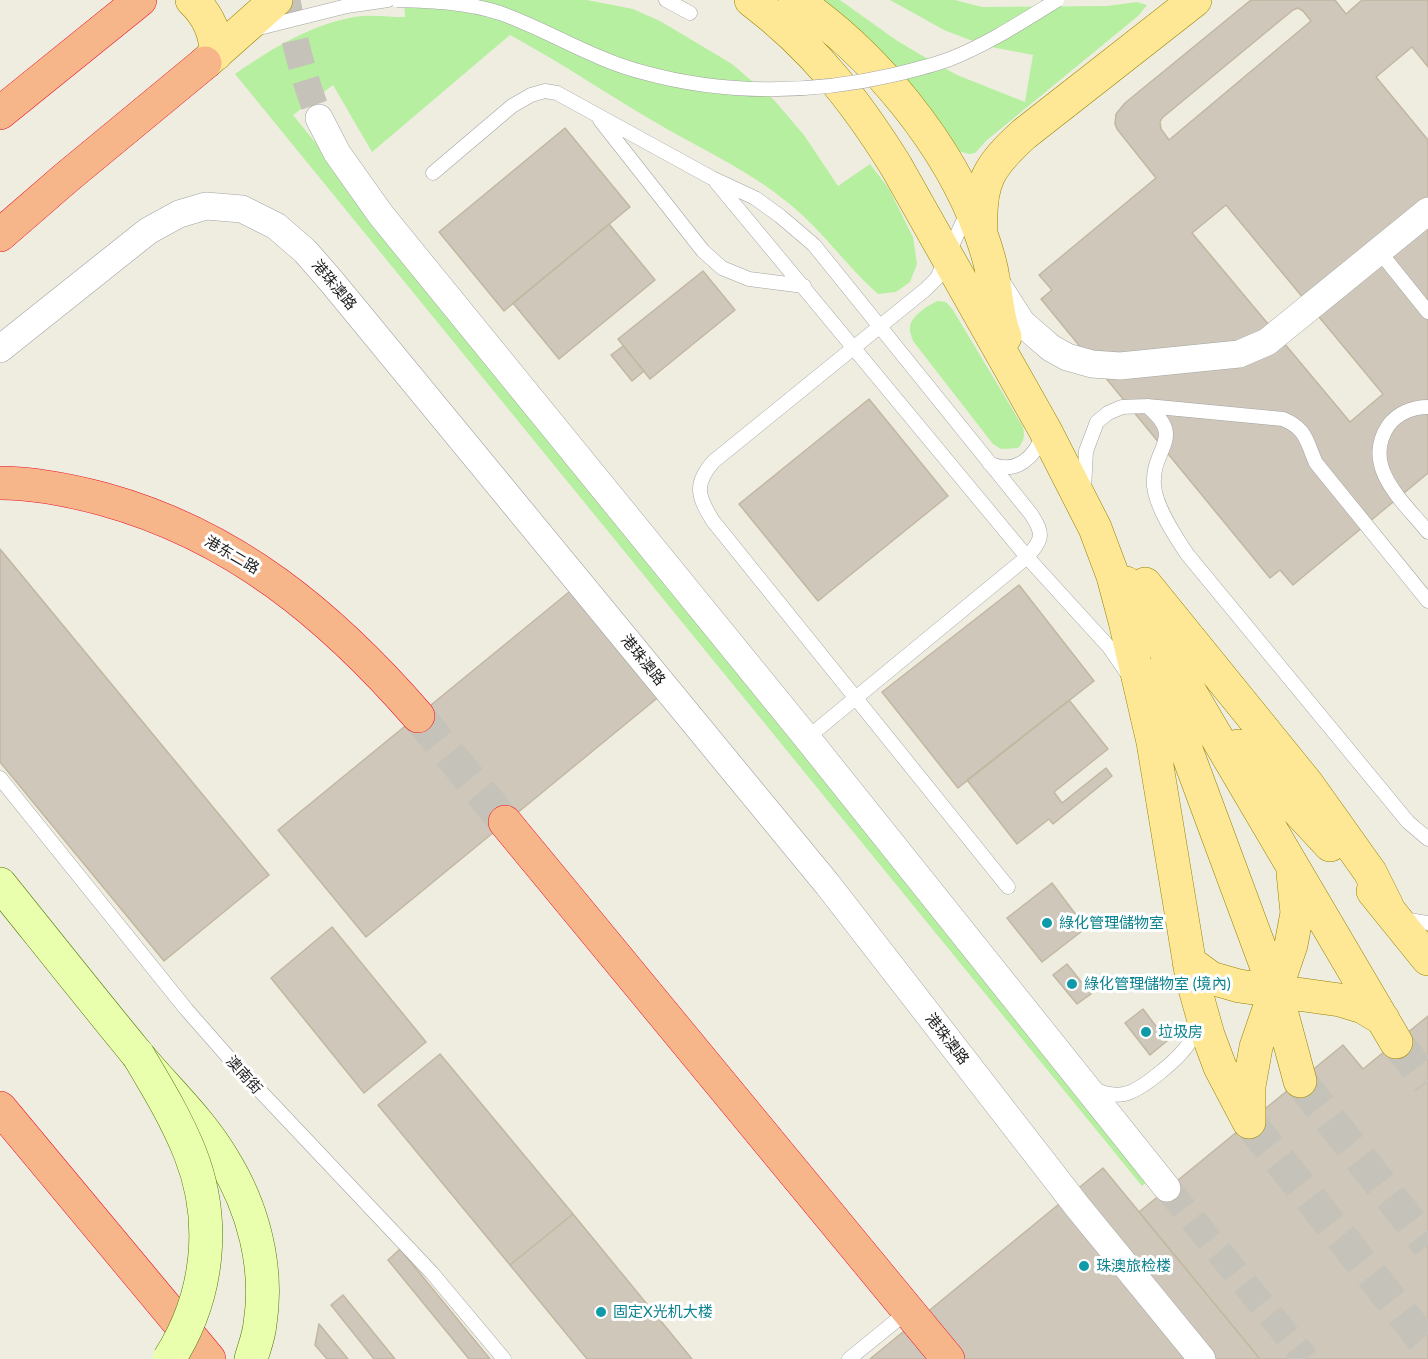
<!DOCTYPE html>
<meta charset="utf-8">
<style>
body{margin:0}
canvas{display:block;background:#efede0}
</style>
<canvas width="1428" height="1359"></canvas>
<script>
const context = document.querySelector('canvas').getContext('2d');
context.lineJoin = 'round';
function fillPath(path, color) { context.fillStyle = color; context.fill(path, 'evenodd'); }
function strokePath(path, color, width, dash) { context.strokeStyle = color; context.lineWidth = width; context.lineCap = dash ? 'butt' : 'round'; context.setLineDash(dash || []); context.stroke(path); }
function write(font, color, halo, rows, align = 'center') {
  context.font = font + ' Lato,"Noto Sans SC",sans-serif'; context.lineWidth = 6; context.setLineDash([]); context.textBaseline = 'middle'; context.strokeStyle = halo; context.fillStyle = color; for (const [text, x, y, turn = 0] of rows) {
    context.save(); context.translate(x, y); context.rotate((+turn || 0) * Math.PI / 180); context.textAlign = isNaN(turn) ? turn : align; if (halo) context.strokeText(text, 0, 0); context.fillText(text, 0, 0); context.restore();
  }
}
fillPath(new Path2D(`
 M 404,0 L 587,0 L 633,9 L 660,21 L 732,64 L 774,100 L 804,135 L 838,186 L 870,164 L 889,189 L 913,237 L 917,264 L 910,282 L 896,292 L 878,294 C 847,267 824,232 792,206 C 754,174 710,153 667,129 C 614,99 564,64 510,35 L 372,152 L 333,85 L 293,115 L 1155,1175 L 1142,1186 L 235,74 C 271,49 310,25 354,17 C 370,14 389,17 405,17 Z
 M 819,0 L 840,0 L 896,40 L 921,55 L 957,75 L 1025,102 L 1033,55 L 986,46 L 944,30 L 890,0 L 955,0 L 982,7 L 1107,6 L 1137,2 L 1147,5 L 1138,16 L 987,140 L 975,153 L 969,154 L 958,151 L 937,119 Z
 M 938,301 L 946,302 L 953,310 L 1023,427 C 1025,436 1024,441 1018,448 L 1001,449 L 993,444 L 913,341 C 912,337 909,332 910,327 C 911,316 928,305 938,301 Z`), '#b6efa0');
const building = new Path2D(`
 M 1251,0 L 1335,0 L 1346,14 L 1362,0 L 1428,0 L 1428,67 L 1412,47 L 1376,77 L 1428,140 L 1428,473 L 1293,585 L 1280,570 L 1270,578 L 1041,299 L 1052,290 L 1039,275 L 1156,178 L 1117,129 L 1115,124 L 1116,114 L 1125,103 ZM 1298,8 L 1303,11 L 1311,21 L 1169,140 L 1161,129 L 1160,122 L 1162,118 L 1293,10 ZM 1226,205 L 1383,394 L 1350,422 L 1192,233 Z
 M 565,128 L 630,207 L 504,311 L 439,232 Z
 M 609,224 L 655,280 L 559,359 L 513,303 Z
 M 703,271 L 735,310 L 650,379 L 618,339 Z
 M 623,346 L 644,371 L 632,381 L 611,355 Z
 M 869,399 L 948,496 L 818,601 L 739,504 Z
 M 0,549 L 269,875 L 164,961 L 0,762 Z
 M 1019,585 L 1094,681 L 958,788 L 882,692 Z
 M 574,588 L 661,695 L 366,937 L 278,830 Z
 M 1069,700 L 1108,749 L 1054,792 L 1062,803 L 1106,768 L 1112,776 L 1053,824 L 1049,819 L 1017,844 L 967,780 Z
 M 1052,883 L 1086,928 L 1042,962 L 1007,918 Z
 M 332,927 L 426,1042 L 364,1093 L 271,978 Z
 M 1067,964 L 1091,994 L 1077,1004 L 1053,975 Z
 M 1143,1009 L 1167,1041 L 1150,1055 L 1125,1023 Z
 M 1428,1016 L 1428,1359 L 1260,1359 L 1139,1212 L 1343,1045 L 1363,1069 Z
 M 440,1054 L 573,1214 L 510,1265 L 378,1105 Z
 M 1103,1168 L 1260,1359 L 870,1359 Z
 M 573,1214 L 692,1359 L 587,1359 L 510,1265 Z
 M 400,1249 L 490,1359 L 469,1359 L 388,1260 Z
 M 343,1295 L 395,1359 L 374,1359 L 331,1305 Z
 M 319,1324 L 348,1359 L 327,1359 L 315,1345 Z`);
fillPath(building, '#cfc7b9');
strokePath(building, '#c2b7a1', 1.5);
strokePath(new Path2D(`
 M 287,0 C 294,41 304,79 319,118
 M 1167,1188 L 1306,1359`), '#c5c3b9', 27, [27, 14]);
strokePath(new Path2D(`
 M 1396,1042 L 1428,1082
 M 1300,1081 L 1428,1245
 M 1249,1122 L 1428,1346`), '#c5c3b9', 33, [33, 16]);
strokePath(new Path2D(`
 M 418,716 L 505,822`), '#c5c3b9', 33, [33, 16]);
const service = new Path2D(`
 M 666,0 L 690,13
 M 259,28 L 347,6 L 388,0
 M 600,120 L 703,251 L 722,268 L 749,279 L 804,286
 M 433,173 L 512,106 L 531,95 L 545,91 L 557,93 L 712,178 L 755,198 L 780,216 L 814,245 L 1031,514 C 1044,534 1043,539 1027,557 L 807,738
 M 716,182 L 1027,557 L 1109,647 L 1127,673
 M 967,213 L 937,278 L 926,289 L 714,461 C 693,484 698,497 713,521 L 1008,887
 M 1379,251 L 1428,312
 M 1147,406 C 1187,439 1151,447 1154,486 C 1156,507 1175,536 1187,554 L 1408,822 L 1428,839
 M 1428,407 C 1413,407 1397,413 1388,426 C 1361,467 1404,502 1428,532
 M 989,463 C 1016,476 1035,457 1044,433
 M 1084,489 L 1086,451 L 1097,422 L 1108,413 L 1122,407 L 1147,406 L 1283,419 C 1307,429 1306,441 1316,463 L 1428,601
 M 0,778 L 186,1009 L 229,1058 L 432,1273 L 504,1359
 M 1403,919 L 1428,923
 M 1092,1088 C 1102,1093 1113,1096 1124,1094 C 1141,1091 1180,1058 1189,1043 C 1192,1036 1194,1028 1196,1021
 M 849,1359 L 908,1311`);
const minor = new Path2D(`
 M 319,118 L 337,153 L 381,215 L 807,738 L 1167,1188
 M 995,281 L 1022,323 L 1037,336 L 1051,348 L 1067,357 L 1092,364 L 1120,366 L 1239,354 L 1267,342 L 1428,211
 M 0,349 L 148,231 L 179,214 L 206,206 L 242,209 L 276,226 L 305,251 L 332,282 L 828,885 L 1077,1206 L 1202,1359`);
const secondary = new Path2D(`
 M 0,884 C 45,940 91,998 137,1054 C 165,1088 200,1120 223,1159 C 253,1207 269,1267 260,1324 C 259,1336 254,1348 251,1359`);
const primary = new Path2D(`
 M 192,0 C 208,15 216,32 216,54
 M 751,0 C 814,48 855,100 896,166 L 1045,430 L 1095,528 L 1113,576 L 1125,621 L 1153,742 L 1192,978 L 1208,1035 L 1220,1067 L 1249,1122
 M 795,0 C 874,53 949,145 981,234 C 986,248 991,264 993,278 C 997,298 997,318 1005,337
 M 205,63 L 276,0
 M 981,229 C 979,181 989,166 1024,134 L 1195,0
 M 1126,583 L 1396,1042
 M 1145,584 L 1308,785 L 1370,872 L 1387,906
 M 1162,671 L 1187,752 L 1276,992 L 1300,1081
 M 1238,746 L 1330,845
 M 1373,891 L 1428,959
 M 1189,962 L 1211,978 L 1239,986 L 1340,1000 L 1363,1007 L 1383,1019
 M 1249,1120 L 1249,1086 L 1256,1047 L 1291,945 L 1297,913 L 1293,873`);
const trunk = new Path2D(`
 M 0,113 L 140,0
 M 0,235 L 67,177 L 205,63
 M 0,483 C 35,483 69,490 103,499 C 234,535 330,615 418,716
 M 505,822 L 948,1359
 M 0,1108 L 209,1359`);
strokePath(service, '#a3a3a3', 15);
strokePath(minor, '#a3a3a3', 28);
strokePath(secondary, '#507600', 34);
strokePath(primary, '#948300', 34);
strokePath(trunk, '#e8122d', 34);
strokePath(service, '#fff', 14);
strokePath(minor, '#fff', 27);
strokePath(secondary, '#e9ffae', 33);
strokePath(primary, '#ffe895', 33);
strokePath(trunk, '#f7b68a', 33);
const serviceBridge = new Path2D(`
 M 397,0 C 432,1 466,2 500,13 C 548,30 592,59 642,72 C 724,95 811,94 893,75 C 912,70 932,66 950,59 C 988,44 1023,21 1057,0`);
const secondaryBridge = new Path2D(`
 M 138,1055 C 157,1087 176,1118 190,1153 C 217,1221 209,1297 169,1359`);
strokePath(serviceBridge, '#a3a3a3', 15, []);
strokePath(secondaryBridge, '#507600', 34, []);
strokePath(serviceBridge, '#fff', 14);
strokePath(secondaryBridge, '#e9ffae', 33);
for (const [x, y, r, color] of [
 [1047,923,6,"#0f9aa8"],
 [1072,984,6,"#0f9aa8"],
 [1146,1032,6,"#0f9aa8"],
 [1084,1266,6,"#0f9aa8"],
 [601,1312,6,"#0f9aa8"]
]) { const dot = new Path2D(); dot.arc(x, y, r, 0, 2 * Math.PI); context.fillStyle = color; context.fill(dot); strokePath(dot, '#fff', 2); }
write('15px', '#1c1c1c', '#fff', [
 ["港珠澳路",334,285,50],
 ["港东二路",232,555,30],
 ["港珠澳路",643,660,51],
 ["港珠澳路",947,1039,52],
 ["澳南街",244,1075,48]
]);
write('15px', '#0d838f', '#fff', [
 ["綠化管理儲物室",1059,923],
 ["綠化管理儲物室 (境內)",1084,984],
 ["垃圾房",1158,1032],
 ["珠澳旅检楼",1096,1266],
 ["固定X光机大楼",613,1312]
], 'left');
</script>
